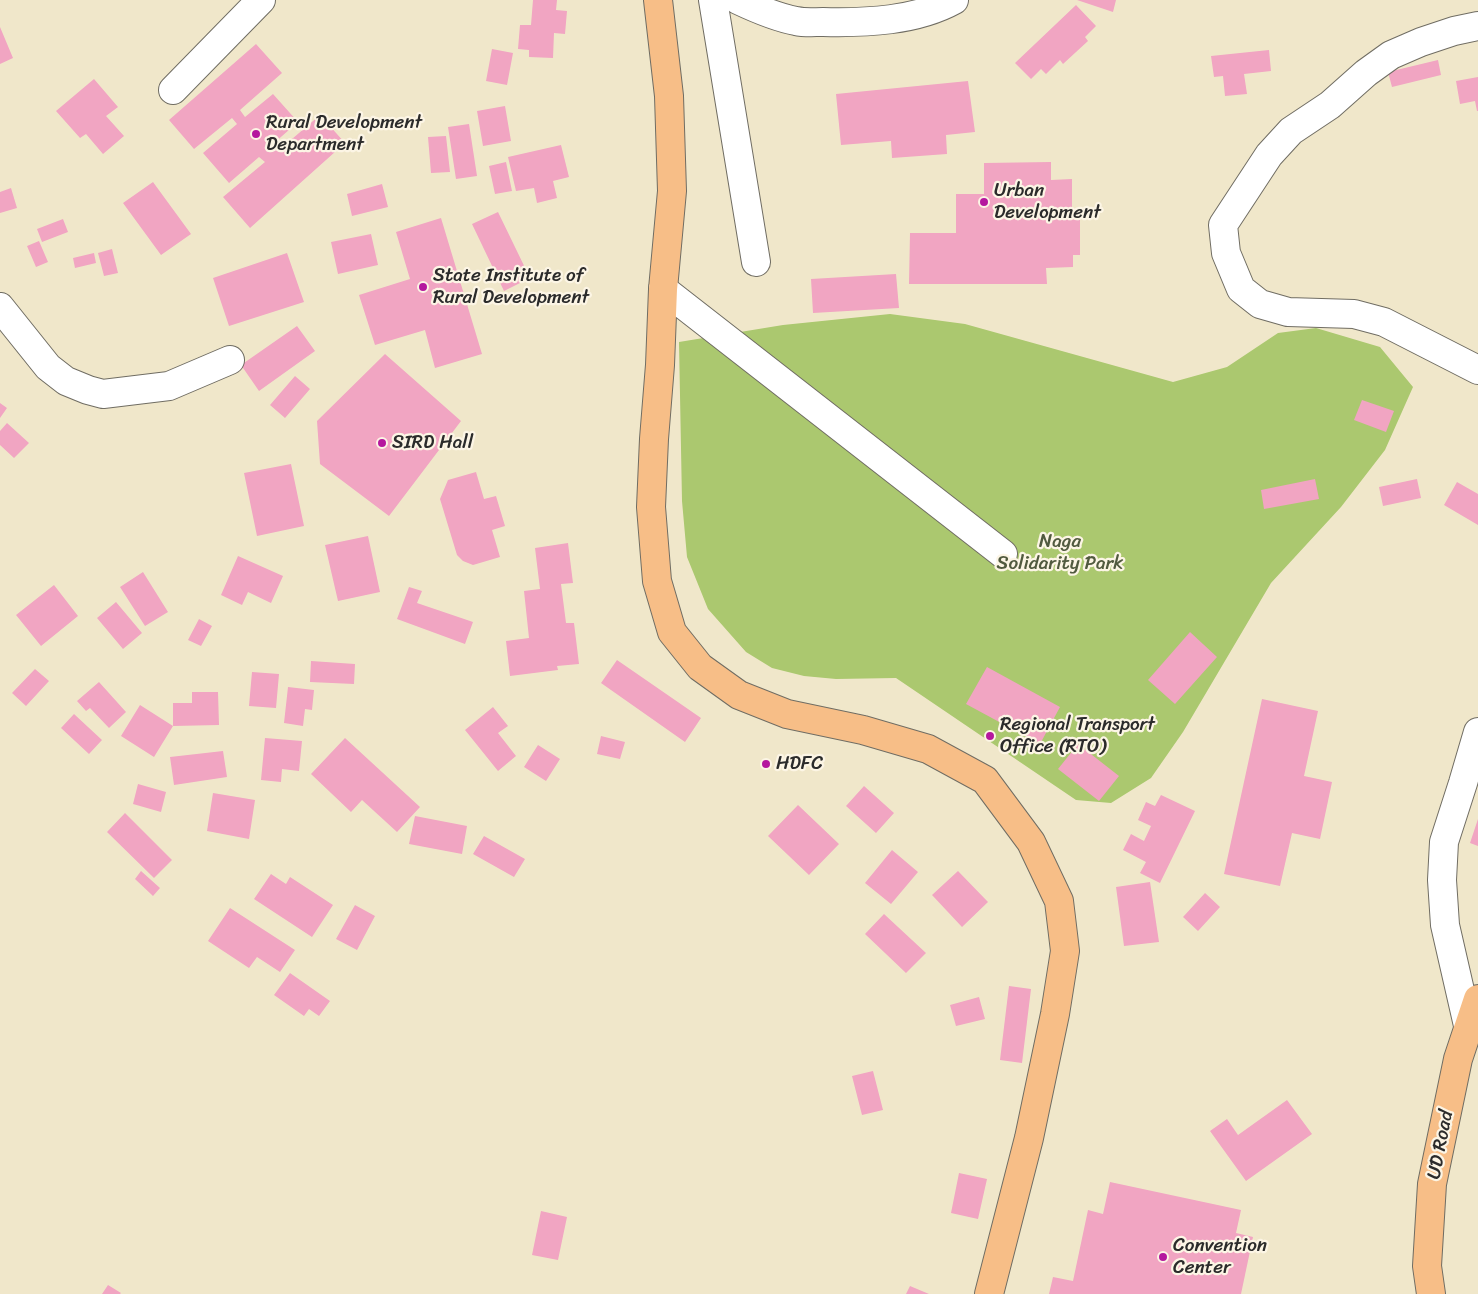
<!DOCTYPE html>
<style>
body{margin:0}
canvas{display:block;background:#f0e7ca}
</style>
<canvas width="1478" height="1294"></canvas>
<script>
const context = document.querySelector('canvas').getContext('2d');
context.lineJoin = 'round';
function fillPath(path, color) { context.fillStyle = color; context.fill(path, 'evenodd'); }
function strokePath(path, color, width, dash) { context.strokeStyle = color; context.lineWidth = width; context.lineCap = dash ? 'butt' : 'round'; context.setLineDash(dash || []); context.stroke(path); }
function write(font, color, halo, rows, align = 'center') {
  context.font = font + ' Sriracha,sans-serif'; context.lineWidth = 4.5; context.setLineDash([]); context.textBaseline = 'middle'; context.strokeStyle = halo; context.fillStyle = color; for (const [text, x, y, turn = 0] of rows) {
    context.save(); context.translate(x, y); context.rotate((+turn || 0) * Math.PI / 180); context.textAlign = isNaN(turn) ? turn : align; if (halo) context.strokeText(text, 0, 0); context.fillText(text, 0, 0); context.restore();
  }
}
fillPath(new Path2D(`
 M 890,314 L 965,324 L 1173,382 L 1227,367 L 1278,333 L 1316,328 L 1380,347 L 1413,387 L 1385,450 L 1341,507 L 1271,583 L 1183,732 L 1151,778 L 1111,803 L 1076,800 L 896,678 L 836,679 L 804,676 L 772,668 L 746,652 L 708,609 L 687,557 L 682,501 L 679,342 L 783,325 Z`), '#abc86f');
fillPath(new Path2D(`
 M 533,0 L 557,0 L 556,10 L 567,11 L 565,34 L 554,33 L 553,58 L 529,57 L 529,50 L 518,49 L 520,25 L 531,25 Z
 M 1077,0 L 1116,0 L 1113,12 Z
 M 1076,5 L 1096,26 L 1085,37 L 1088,41 L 1063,64 L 1060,60 L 1046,74 L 1041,69 L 1031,79 L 1015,63 Z
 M 0,27 L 13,58 L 0,64 Z
 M 256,44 L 282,73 L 240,110 L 245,117 L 273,94 L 298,122 L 273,144 L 278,151 L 320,115 L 345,143 L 250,228 L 223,197 L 265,162 L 259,157 L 229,183 L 203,153 L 237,124 L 232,118 L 194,149 L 169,120 Z
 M 492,49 L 513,53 L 507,85 L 486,81 Z
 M 1269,50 L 1271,71 L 1244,74 L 1247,94 L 1225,96 L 1223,76 L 1214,77 L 1211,56 Z
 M 1438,60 L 1441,75 L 1392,87 L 1388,72 Z
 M 1478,77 L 1478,111 L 1477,111 L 1475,101 L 1460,104 L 1456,81 Z
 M 94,79 L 118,107 L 106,116 L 124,136 L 103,154 L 86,134 L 80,138 L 56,111 Z
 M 968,81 L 975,132 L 946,135 L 947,154 L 892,158 L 891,141 L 841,145 L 836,94 Z
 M 505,106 L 511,141 L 483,146 L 477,111 Z
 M 469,124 L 477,176 L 456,179 L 448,127 Z
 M 446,136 L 450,172 L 431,173 L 428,137 Z
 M 561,145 L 569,177 L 553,181 L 557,198 L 537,203 L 534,188 L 516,191 L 508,157 Z
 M 506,162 L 512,191 L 495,194 L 489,166 Z
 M 1051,162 L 1051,180 L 1072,179 L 1072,216 L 1080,216 L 1080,255 L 1073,255 L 1073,267 L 1046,268 L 1047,284 L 909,284 L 910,233 L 956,233 L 956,194 L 984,194 L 984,163 Z
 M 153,182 L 191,234 L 161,255 L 123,203 Z
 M 382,184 L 388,207 L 352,216 L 347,194 Z
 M 11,188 L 17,208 L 0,213 L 0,192 Z
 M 498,212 L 530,278 L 504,291 L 472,224 Z
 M 441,218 L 482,354 L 435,368 L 425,330 L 375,345 L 359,295 L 410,279 L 396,232 Z
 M 63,219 L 68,232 L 42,242 L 37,229 Z
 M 371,234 L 378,265 L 338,274 L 331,242 Z
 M 39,241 L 48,262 L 36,267 L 27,246 Z
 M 112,249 L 118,273 L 104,276 L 98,253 Z
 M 94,253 L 96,263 L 75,268 L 73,258 Z
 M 287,253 L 304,302 L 229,326 L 213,278 Z
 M 896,274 L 899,308 L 813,313 L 811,279 Z
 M 297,326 L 315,351 L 259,391 L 241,365 Z
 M 385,354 L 461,421 L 389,516 L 320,464 L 317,421 Z
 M 295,376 L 310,389 L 285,418 L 270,405 Z
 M 1362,400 L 1394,411 L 1386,432 L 1354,420 Z
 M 0,403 L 7,408 L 0,418 Z
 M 7,423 L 29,443 L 14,458 L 0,445 L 0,431 Z
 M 291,464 L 304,526 L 257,536 L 244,473 Z
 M 476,472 L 484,499 L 496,496 L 505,526 L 492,530 L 500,557 L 473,565 L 463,561 L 457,555 L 440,499 L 448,480 Z
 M 1315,479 L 1319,499 L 1264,509 L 1261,490 Z
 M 1417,479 L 1421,498 L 1383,506 L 1379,487 Z
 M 1457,482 L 1478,494 L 1478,525 L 1444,505 Z
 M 368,536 L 380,592 L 338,601 L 325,545 Z
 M 568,543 L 573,583 L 561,584 L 566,623 L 574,623 L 579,664 L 557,666 L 558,670 L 510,676 L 506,641 L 529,638 L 524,591 L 540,589 L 535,548 Z
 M 238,556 L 283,576 L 271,603 L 248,592 L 242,605 L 221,595 Z
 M 143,572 L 168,612 L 145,626 L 120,587 Z
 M 54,585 L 78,616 L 41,646 L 16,615 Z
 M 409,587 L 422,591 L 417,603 L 473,622 L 465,644 L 397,619 Z
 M 116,602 L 142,633 L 123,649 L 97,618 Z
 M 199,619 L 212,626 L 201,646 L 188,640 Z
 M 1190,632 L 1217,657 L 1175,704 L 1148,680 Z
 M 617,660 L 701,718 L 685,742 L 601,683 Z
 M 311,661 L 355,664 L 354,684 L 310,682 Z
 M 987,667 L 1060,707 L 1040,744 L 966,704 Z
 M 35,669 L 49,681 L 26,706 L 12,693 Z
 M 252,672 L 279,674 L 276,708 L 249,706 Z
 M 99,682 L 126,712 L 109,728 L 90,708 L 86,711 L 77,701 Z
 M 288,687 L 314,690 L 312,710 L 305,709 L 303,726 L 284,723 Z
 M 192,692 L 218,692 L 219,725 L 173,726 L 173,703 L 192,703 Z
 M 1262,699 L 1318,711 L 1304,776 L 1332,782 L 1320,839 L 1292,833 L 1280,886 L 1224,874 Z
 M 140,705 L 173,726 L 154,757 L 121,736 Z
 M 493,707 L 508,726 L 498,733 L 516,756 L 498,771 L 465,730 Z
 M 74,714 L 102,740 L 89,754 L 61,728 Z
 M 601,736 L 625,742 L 620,759 L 597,754 Z
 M 265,738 L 302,741 L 299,771 L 282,769 L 281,782 L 261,780 Z
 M 345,738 L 420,807 L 397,832 L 362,800 L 351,812 L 311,774 Z
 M 1078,744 L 1119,776 L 1099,801 L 1058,769 Z
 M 538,745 L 560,759 L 546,781 L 524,767 Z
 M 223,751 L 227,777 L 174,785 L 170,757 Z
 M 138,784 L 166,792 L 161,812 L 133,804 Z
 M 864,786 L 894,813 L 876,833 L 846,806 Z
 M 213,793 L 255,800 L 249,839 L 207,831 Z
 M 1161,795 L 1195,811 L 1160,883 L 1140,873 L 1146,862 L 1123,850 L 1131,834 L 1144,841 L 1151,826 L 1138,820 L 1146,802 L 1155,806 Z
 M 798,805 L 839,844 L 809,875 L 768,836 Z
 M 125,813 L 172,860 L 154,878 L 107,832 Z
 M 415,816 L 467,826 L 462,854 L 409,844 Z
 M 1478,819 L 1478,846 L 1470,843 Z
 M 484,836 L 525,859 L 514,877 L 473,854 Z
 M 892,850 L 918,872 L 891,904 L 865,883 Z
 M 141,871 L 160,888 L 153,896 L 135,879 Z
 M 958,871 L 988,902 L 962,927 L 932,895 Z
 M 271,874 L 286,884 L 290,877 L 333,905 L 312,937 L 254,899 Z
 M 1150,882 L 1159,942 L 1124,946 L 1116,887 Z
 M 1205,893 L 1220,907 L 1198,931 L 1183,917 Z
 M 355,905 L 375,916 L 357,950 L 336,939 Z
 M 230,908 L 295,950 L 280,972 L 257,957 L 249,968 L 208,941 Z
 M 884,914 L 926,953 L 906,973 L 865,934 Z
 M 290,973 L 330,1001 L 319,1016 L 309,1009 L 304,1016 L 274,995 Z
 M 1009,986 L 1031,989 L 1022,1063 L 1000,1060 Z
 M 979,997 L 985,1019 L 956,1026 L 950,1005 Z
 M 873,1071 L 883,1110 L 862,1115 L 852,1076 Z
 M 1287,1100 L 1312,1134 L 1246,1181 L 1210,1131 L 1227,1119 L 1238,1135 Z
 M 959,1173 L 987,1179 L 978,1219 L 951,1213 Z
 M 1110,1182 L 1241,1210 L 1236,1233 L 1253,1237 L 1241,1294 L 1049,1294 L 1053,1277 L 1073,1281 L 1088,1210 L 1103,1214 Z
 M 541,1211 L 567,1217 L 558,1260 L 532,1255 Z
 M 108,1285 L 121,1293 L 120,1294 L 102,1294 Z
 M 910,1286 L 929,1294 L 906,1294 Z`), '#f1a5c2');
const minor = new Path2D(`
 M 713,0 L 756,262
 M 738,0 C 757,9 775,17 796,21 C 805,23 814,22 823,22 C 866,23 916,21 954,0
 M 1478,26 L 1454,31 L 1421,42 L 1391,55 L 1366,73 L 1330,105 L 1291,131 L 1269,155 L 1223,225 L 1226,253 L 1241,289 L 1260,304 L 1288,312 L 1354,314 L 1384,322 L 1478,370
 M 173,90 L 261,0
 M 663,289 L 1003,554
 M 0,307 L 48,367 L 66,381 L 88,390 L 103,394 L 169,386 L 230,360
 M 1469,1030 L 1445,925 L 1442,880 L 1444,842 L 1463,783 L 1478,732`);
const major = new Path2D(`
 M 658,0 L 669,96 L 672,191 L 663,289 L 660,365 L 654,439 L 651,507 L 657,581 L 672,632 L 700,667 L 739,695 L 787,714 L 863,730 L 928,749 L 985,780 L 1031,842 L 1059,901 L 1065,951 L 1055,1014 L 1029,1138 L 989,1294
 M 1431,1294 L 1427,1266 L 1432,1184 L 1458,1059 L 1478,999`);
strokePath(minor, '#706d63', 30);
strokePath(major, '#706d63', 30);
strokePath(minor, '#fff', 28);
strokePath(major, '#f7be87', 28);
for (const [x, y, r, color] of [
 [256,134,5,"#b5179e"],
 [984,202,5,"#b5179e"],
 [423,287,5,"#b5179e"],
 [382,443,5,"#b5179e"],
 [990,736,5,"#b5179e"],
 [766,764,5,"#b5179e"],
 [1163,1257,5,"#b5179e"]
]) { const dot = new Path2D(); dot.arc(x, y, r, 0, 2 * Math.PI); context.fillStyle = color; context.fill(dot); strokePath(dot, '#fcf5e5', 2); }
write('19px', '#2b2b2b', '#fcf5e5', [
 ["Rural Development",266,123],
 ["Department",266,145],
 ["Urban",994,191],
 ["Development",994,213],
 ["State Institute of",433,276],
 ["Rural Development",433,298],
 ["SIRD Hall",392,443],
 ["Regional Transport",1000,725],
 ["Office (RTO)",1000,747],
 ["HDFC",776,764],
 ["Convention",1173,1246],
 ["Center",1173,1268]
], 'left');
write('19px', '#515a3f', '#fcf5e5', [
 ["Naga",1060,542],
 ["Solidarity Park",1060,564]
]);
write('19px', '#2b2b2b', '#fcf5e5', [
 ["UD Road",1441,1145,-79]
]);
</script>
